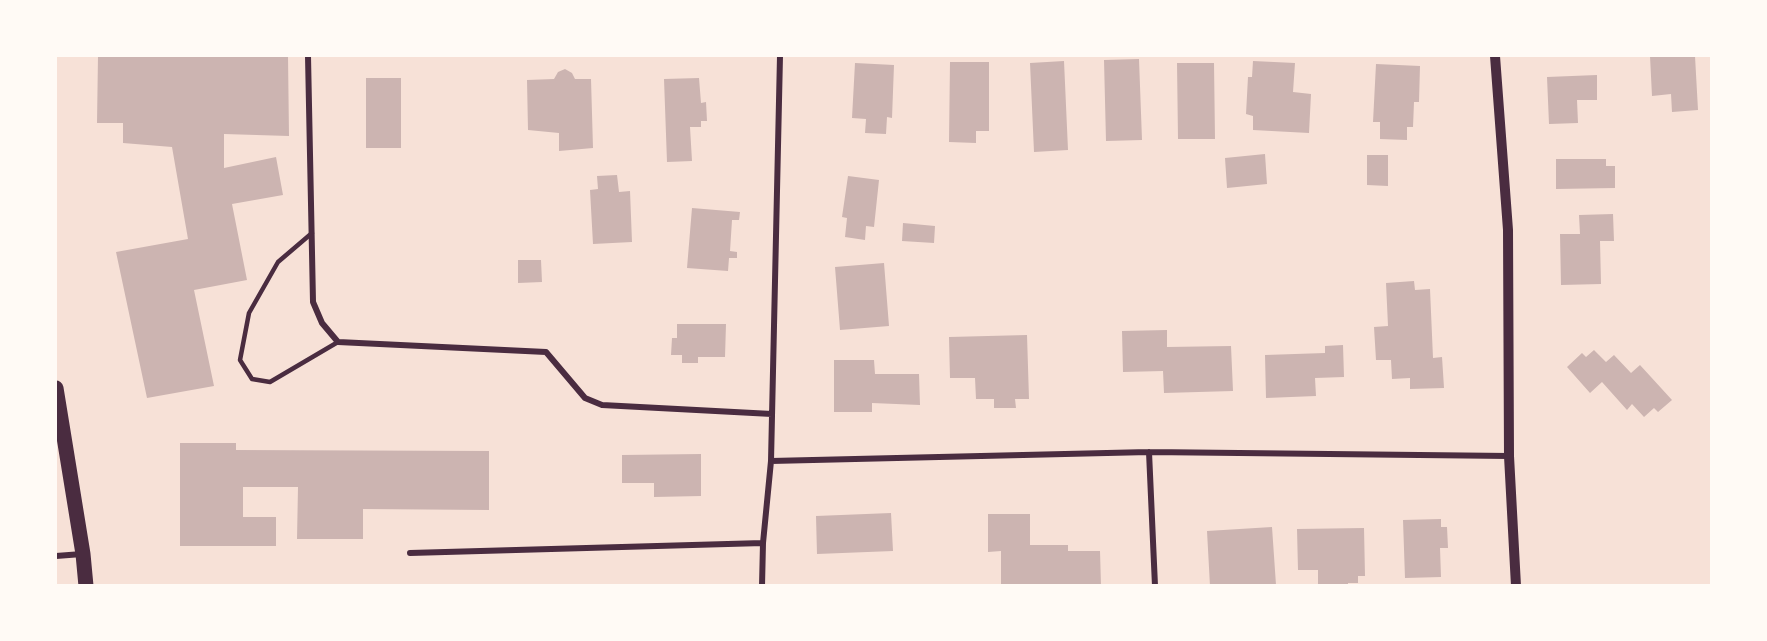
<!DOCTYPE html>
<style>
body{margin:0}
#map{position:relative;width:1767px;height:641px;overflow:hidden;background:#f7e1d7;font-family:Jost,sans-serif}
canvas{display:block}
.frame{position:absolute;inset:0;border:57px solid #fffaf5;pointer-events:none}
</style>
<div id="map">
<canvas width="1767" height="641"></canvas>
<div class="frame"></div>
</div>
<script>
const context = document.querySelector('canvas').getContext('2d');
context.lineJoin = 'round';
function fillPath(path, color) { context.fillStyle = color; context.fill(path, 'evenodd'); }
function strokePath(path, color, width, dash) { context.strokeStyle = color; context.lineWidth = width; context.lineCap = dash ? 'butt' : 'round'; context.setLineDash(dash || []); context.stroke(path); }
fillPath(new Path2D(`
 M 98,56 L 288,56 L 289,136 L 224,134 L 224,168 L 276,157 L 283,195 L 232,204 L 247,280 L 194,290 L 214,386 L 147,398 L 116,252 L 188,239 L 172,147 L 123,143 L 123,123 L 97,123 Z
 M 1650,56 L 1695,56 L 1698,110 L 1672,112 L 1671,94 L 1652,96 Z
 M 1139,59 L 1142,140 L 1106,141 L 1104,60 Z
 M 1064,61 L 1068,150 L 1034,152 L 1030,63 Z
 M 1253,61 L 1295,63 L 1293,92 L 1311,94 L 1309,133 L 1253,130 L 1253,116 L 1246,114 L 1248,77 L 1252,77 Z
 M 950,62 L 989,62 L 989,131 L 976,131 L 976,143 L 949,142 Z
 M 855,63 L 894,65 L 892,118 L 887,117 L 886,134 L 865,133 L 866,119 L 852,118 Z
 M 1177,63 L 1214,63 L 1215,139 L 1178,139 Z
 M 1376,64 L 1420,66 L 1419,102 L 1414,102 L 1413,127 L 1407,127 L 1407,140 L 1380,139 L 1380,122 L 1373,122 Z
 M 565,69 L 572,73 L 575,79 L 591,79 L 593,148 L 559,151 L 559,133 L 528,130 L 527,80 L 554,79 L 558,72 Z
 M 1597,75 L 1597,100 L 1577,100 L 1578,123 L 1549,124 L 1547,77 Z
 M 366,78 L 401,78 L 401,148 L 366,148 Z
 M 699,78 L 701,103 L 706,102 L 707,121 L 701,121 L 701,127 L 690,127 L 692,161 L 667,162 L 664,79 Z
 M 1265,154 L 1267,184 L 1227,188 L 1225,158 Z
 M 1367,155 L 1388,155 L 1388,186 L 1367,185 Z
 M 1556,159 L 1606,159 L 1606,166 L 1615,166 L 1615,188 L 1556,189 Z
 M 617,175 L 619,192 L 630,191 L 632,242 L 593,244 L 590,190 L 598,189 L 597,176 Z
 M 848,176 L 879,180 L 874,227 L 866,226 L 865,240 L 845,237 L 847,218 L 842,217 Z
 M 692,208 L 740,212 L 739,220 L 732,220 L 730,251 L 737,252 L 737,258 L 729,258 L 728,271 L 687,268 Z
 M 1613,214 L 1614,241 L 1600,241 L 1601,284 L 1561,285 L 1560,234 L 1580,234 L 1579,215 Z
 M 903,223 L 935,226 L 934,243 L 902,241 Z
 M 518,260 L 541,260 L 542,282 L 518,283 Z
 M 884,263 L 889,326 L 840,330 L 835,267 Z
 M 1414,281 L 1415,290 L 1430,289 L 1433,358 L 1442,357 L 1444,388 L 1410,389 L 1410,378 L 1392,379 L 1391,360 L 1376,360 L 1374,327 L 1388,326 L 1386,283 Z
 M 677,324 L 726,324 L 725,357 L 698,357 L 698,363 L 682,363 L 682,355 L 671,355 L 672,338 L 677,338 Z
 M 1167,330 L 1167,347 L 1231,346 L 1233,391 L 1164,393 L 1163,371 L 1123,372 L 1122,331 Z
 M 1027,335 L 1029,399 L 1015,399 L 1016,408 L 994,408 L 994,399 L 976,399 L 975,378 L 950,378 L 949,337 Z
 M 1343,345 L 1344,377 L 1315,378 L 1316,396 L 1266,398 L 1265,355 L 1325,353 L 1325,346 Z
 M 1594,350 L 1606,362 L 1614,355 L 1631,373 L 1640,365 L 1672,400 L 1658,412 L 1654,408 L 1644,417 L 1632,404 L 1627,410 L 1602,382 L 1590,393 L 1567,367 L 1582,353 L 1586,357 Z
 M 834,360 L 874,360 L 875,374 L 919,374 L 920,405 L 872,403 L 872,412 L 834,412 Z
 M 180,443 L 236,443 L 236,450 L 489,451 L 489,510 L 363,509 L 363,539 L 297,539 L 298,487 L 243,487 L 243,517 L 276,517 L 276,546 L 180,546 Z
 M 701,454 L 701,496 L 654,497 L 654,483 L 622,483 L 622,455 Z
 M 891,513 L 893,551 L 817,554 L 816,516 Z
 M 988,514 L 1030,514 L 1030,545 L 1068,545 L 1068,551 L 1100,551 L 1101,586 L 1001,586 L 1001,551 L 988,552 Z
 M 1441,519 L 1441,527 L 1447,527 L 1448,548 L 1440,548 L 1441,577 L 1405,578 L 1403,520 Z
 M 1272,527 L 1276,585 L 1210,586 L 1207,531 Z
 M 1364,528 L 1365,576 L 1358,576 L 1358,583 L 1348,583 L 1348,586 L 1318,586 L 1318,570 L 1298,570 L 1297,529 Z`), '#ccb4b1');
strokePath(new Path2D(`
 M 312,233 L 278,262 L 249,313 L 240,360 L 252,379 L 270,382 L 338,342`), '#4a2c40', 4.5);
strokePath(new Path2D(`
 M 308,56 L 313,302 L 322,323 L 338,342 L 546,352 L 585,398 L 602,405 L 772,414
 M 1149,452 L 1155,586
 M 771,461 L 1149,452 L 1509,456
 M 410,553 L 763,543
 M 56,556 L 82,554
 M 762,586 L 763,543 L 771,461 L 780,56`), '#4a2c40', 6);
strokePath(new Path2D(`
 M 1495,56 L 1508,230 L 1509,456 L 1516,586`), '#4a2c40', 10);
strokePath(new Path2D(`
 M 56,388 L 83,554 L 86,586`), '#4a2c40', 15);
</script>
